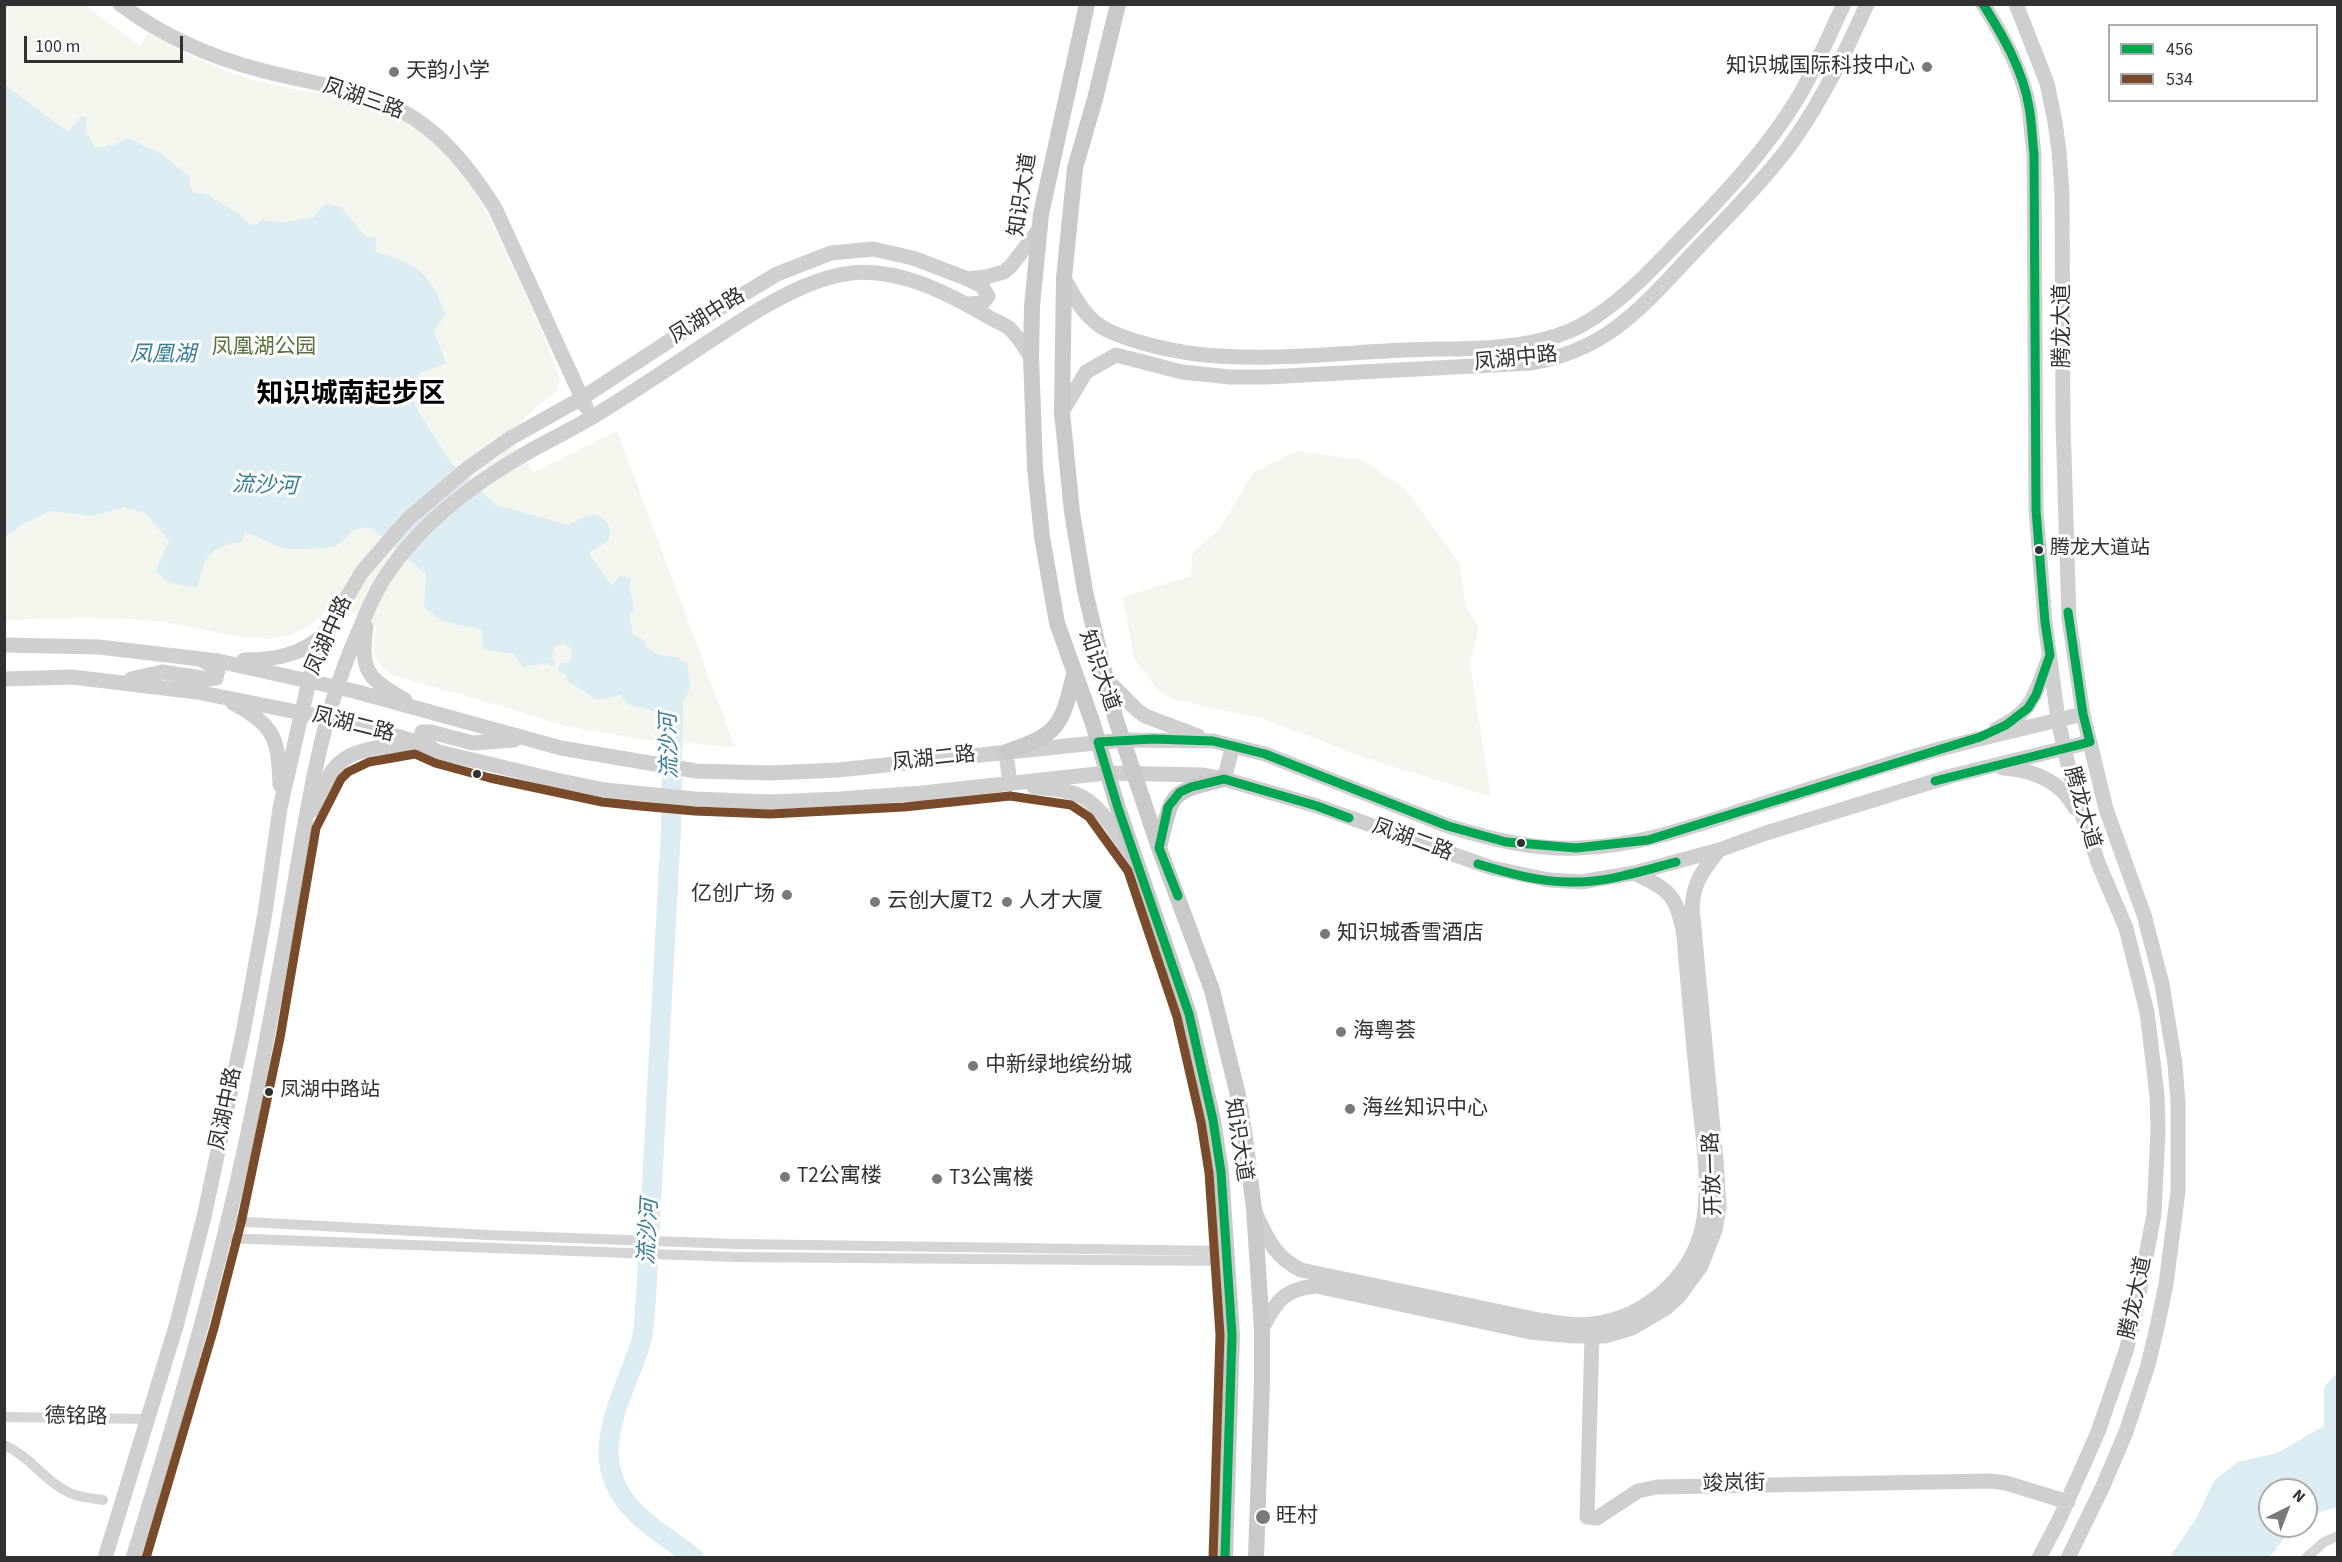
<!DOCTYPE html>
<meta charset="utf-8">
<style>
body{margin:0}
#map{position:relative;width:2342px;height:1562px;overflow:hidden;background:#fff;font-family:"Source Sans 3",sans-serif}
canvas{display:block}
.frame{position:absolute;inset:0;border:6px solid #313131;pointer-events:none}
.legend{position:absolute;left:2108px;top:24px;width:210px;height:78px;box-sizing:border-box;background:#fff;border:2px solid #adadad;margin:0;padding:8px 10px;list-style:none;font-size:18px;color:#313131}
.legend li{display:flex;align-items:center;gap:12px;height:30px}
.legend b{width:30px;border:2px solid #adadad}
.north{position:absolute;left:2258px;top:1478px;width:60px;height:60px;box-sizing:border-box;background:#fff;border:2px solid #adadad;border-radius:50%;rotate:42deg;font-size:16px;font-weight:700;line-height:24px;text-align:center;color:#313131}
.north::after{content:'';display:block;margin:auto;width:21px;height:27px;background:#797979;clip-path:polygon(50% 0,100% 100%,50% 72%,0 100%)}
.scale{position:absolute;left:24px;top:36px;width:159px;height:27px;box-sizing:border-box;border:3px solid #313131;border-top:0;padding-left:8px;font-size:18px;line-height:21px;white-space:nowrap;color:#313131;-webkit-text-stroke:4px #fff;paint-order:stroke}
</style>
<div id="map">
<canvas width="2342" height="1562"></canvas>
<div class="frame"></div>
<ul class="legend">
<li><b style="height:8px;background:#00a651"></b>456</li>
<li><b style="height:8px;background:#7a4b2a"></b>534</li>
</ul>
<div class="north">N</div>
<div class="scale">100 m</div>
</div>
<script>
const context = document.querySelector('canvas').getContext('2d');
context.lineJoin = 'round';
function fillPath(path, color) { context.fillStyle = color; context.fill(path, 'evenodd'); }
function strokePath(path, color, width, dash) { context.strokeStyle = color; context.lineWidth = width; context.lineCap = dash ? 'butt' : 'round'; context.setLineDash(dash || []); context.stroke(path); }
function write(font, color, halo, rows, align = 'center') {
  context.font = font + ' "Source Sans 3","Noto Sans SC",sans-serif'; context.lineWidth = 6; context.setLineDash([]); context.textBaseline = 'middle'; context.strokeStyle = halo; context.fillStyle = color; for (const [text, x, y, turn = 0] of rows) {
    context.save(); context.translate(x, y); context.rotate((+turn || 0) * Math.PI / 180); context.textAlign = isNaN(turn) ? turn : align; if (halo) context.strokeText(text, 0, 0); context.fillText(text, 0, 0); context.restore();
  }
}
fillPath(new Path2D(`
 M 5,5 L 84,5 L 140,46 L 148,33 C 189,57 232,76 279,86 C 307,92 336,95 364,104 C 450,132 477,189 512,265 C 529,302 546,340 560,379 L 558,390 L 529,413 L 509,436 L 534,472 L 617,431 L 735,747 L 646,740 L 561,725 L 502,706 L 394,676 C 373,662 370,651 377,627 L 332,601 C 319,621 301,634 277,638 C 244,642 202,628 169,623 C 114,616 59,617 5,621 Z
 M 1296,451 L 1362,460 L 1405,489 L 1460,564 L 1465,605 L 1479,627 L 1470,663 L 1491,797 L 1360,756 L 1264,719 L 1173,699 L 1157,689 L 1134,659 L 1123,597 L 1191,576 L 1192,554 L 1220,528 L 1254,472 Z`), '#f3f6ed');
fillPath(new Path2D(`
 M 4,84 L 68,132 L 81,116 L 87,118 L 85,134 L 90,137 L 92,143 L 96,148 L 106,147 L 109,144 L 113,146 L 127,138 L 160,153 L 191,178 C 188,186 190,189 196,194 L 204,193 L 242,216 L 249,225 L 257,224 L 262,220 L 286,222 L 314,217 L 325,204 L 341,207 L 366,237 L 377,237 L 375,251 C 418,265 429,270 445,314 L 434,332 L 446,363 L 421,373 L 408,388 L 419,413 L 451,462 L 496,505 L 569,525 C 587,514 600,508 611,530 L 608,541 L 589,553 L 611,585 L 621,576 L 630,578 L 630,588 L 634,612 L 629,613 L 633,634 L 645,641 L 644,645 L 659,655 L 677,657 L 686,663 C 689,671 691,681 689,690 C 686,699 683,697 683,709 L 662,709 L 656,712 L 627,704 L 621,695 L 596,700 L 567,680 L 566,675 L 558,670 L 560,664 L 568,662 L 572,657 C 572,645 563,640 554,648 L 552,658 L 555,662 L 553,667 L 547,663 L 523,667 L 514,654 L 483,649 L 482,630 L 443,621 L 424,608 L 426,574 L 371,528 C 346,526 351,539 335,546 C 329,548 295,550 288,549 C 273,547 260,535 244,533 L 242,542 C 209,545 204,559 197,588 L 168,582 L 156,571 L 169,541 L 145,513 L 124,507 L 93,516 L 50,511 L 25,523 L 5,537 Z
 M 2337,1373 L 2337,1507 L 2306,1517 L 2306,1490 L 2270,1490 L 2270,1526 L 2293,1526 L 2270,1557 L 2170,1557 L 2197,1517 L 2214,1481 L 2238,1462 L 2277,1453 L 2324,1426 L 2324,1387 Z`), '#dbecf3');
strokePath(new Path2D(`
 M 663,685 L 673,709 L 671,828 L 646,1298 C 644,1314 645,1333 639,1348 C 621,1402 584,1459 633,1510 C 650,1528 674,1542 694,1558`), '#dbecf3', 20);
strokePath(new Path2D(`
 M 229,1221 L 488,1235 L 736,1244 L 1227,1251
 M 225,1238 L 735,1257 L 1228,1261
 M 4,1417 L 147,1419
 M 4,1445 C 30,1456 45,1482 70,1493 C 81,1498 92,1498 103,1500
 M 2306,1558 L 2324,1542 L 2338,1536`), '#d5d5d5', 10);
strokePath(new Path2D(`
 M 120,4 C 162,36 213,58 264,71 C 310,83 358,88 400,110 C 442,132 470,169 495,208 L 586,407
 M 1983,4 C 2003,36 2022,70 2029,107 C 2031,123 2032,139 2034,154 L 2036,510 L 2045,622 L 2058,720 L 2073,787 L 2099,865 L 2126,928 L 2147,1012 L 2157,1095 L 2158,1131 L 2154,1214 L 2135,1315 L 2126,1351 L 2098,1432 L 2059,1520 L 2039,1558
 M 2016,4 L 2047,83 L 2055,122 L 2059,151 L 2062,193 L 2063,422 L 2069,619 L 2083,714 L 2106,809 L 2144,915 L 2162,984 L 2175,1064 L 2178,1103 L 2178,1191 L 2166,1284 L 2158,1323 L 2148,1365 L 2126,1432 L 2103,1486 L 2068,1558
 M 1064,278 C 1075,298 1085,319 1107,330 C 1133,342 1167,350 1196,354 C 1265,362 1336,353 1405,350 C 1450,348 1498,351 1541,340 C 1560,336 1579,328 1595,317 C 1626,297 1652,269 1678,242 C 1722,197 1766,151 1799,96 C 1816,67 1829,35 1844,4
 M 968,279 L 982,286 L 988,296 L 983,303 L 969,304
 M 1062,412 L 1086,372 L 1116,355 L 1182,372 L 1230,377 L 1266,377 L 1531,363 C 1608,350 1642,307 1693,253 C 1725,219 1759,186 1788,148 C 1819,106 1846,52 1867,4
 M 366,627 C 360,671 367,678 405,700
 M 4,645 L 99,647 L 218,661 L 354,691 L 561,748 L 696,771 L 771,773 L 838,770 L 1123,740 L 1213,741 L 1265,754 L 1448,826 C 1490,839 1534,850 1578,848 C 1642,846 1699,824 1759,805 C 1807,790 1854,775 1902,760 C 1962,741 2023,729 2083,714
 M 244,660 C 274,660 304,655 326,632
 M 4,679 L 72,677 L 197,692 L 347,722 L 417,742 L 439,752 L 556,780 L 605,790 L 695,799 L 769,802 L 840,799 L 922,793 L 1106,773 L 1202,775 L 1224,779 L 1317,806 L 1492,868 L 1549,880 L 1581,882 L 1634,873 L 1719,850 L 1766,833 L 1951,776 L 2090,742
 M 131,679 L 162,672 L 208,679 L 216,678 L 218,669 L 202,660
 M 1106,679 L 1137,710 L 1145,716 L 1198,736
 M 233,703 C 276,727 278,738 280,785
 M 1996,729 C 2035,711 2034,694 2049,658
 M 431,747 L 421,738 L 422,732 L 431,732 L 473,743 L 514,740
 M 1006,752 L 1010,784
 M 2003,768 C 2033,770 2060,780 2075,808
 M 1224,779 L 1233,746
 M 1034,787 C 1048,788 1062,789 1076,794 C 1102,804 1117,836 1133,857
 M 311,811 C 318,799 323,785 331,773 C 347,746 384,748 412,743
 M 1256,1214 C 1268,1240 1275,1257 1301,1270 L 1539,1320 C 1557,1323 1575,1326 1593,1324 C 1648,1317 1696,1273 1704,1218 C 1710,1176 1702,1132 1698,1090 C 1693,1039 1688,987 1684,936 C 1677,895 1670,890 1634,873
 M 1262,1329 C 1276,1301 1284,1289 1316,1286 L 1530,1332 L 1573,1336 L 1605,1336 L 1632,1328 L 1666,1308 L 1679,1296 L 1701,1266 L 1715,1230 L 1719,1208 L 1716,1160 L 1692,907 C 1694,880 1703,871 1719,850
 M 1592,1336 L 1587,1517 L 1597,1518 L 1638,1491 L 1657,1487 L 1990,1481 L 2006,1483 L 2068,1502
 M 105,1558 L 177,1323 L 204,1217 L 244,1028 L 265,913 L 280,808 L 309,681 L 317,656 L 332,622 L 362,572 L 407,520 L 468,468 L 509,439 L 582,398 L 712,313 L 777,274 L 831,253 L 873,249 L 913,258 L 968,279 L 986,277 L 1004,272 L 1011,266 L 1040,228
 M 133,1558 C 180,1406 224,1254 255,1099 C 269,1028 282,958 294,887 C 309,799 321,717 357,635 C 366,614 375,591 389,571 C 422,523 473,484 523,455 C 547,441 571,430 594,416 C 651,382 704,343 760,309 C 788,293 818,277 851,273 C 898,268 946,292 985,315 C 993,320 1002,323 1009,328 C 1018,336 1024,347 1031,357`), '#cfcfcf', 15);
strokePath(new Path2D(`
 M 1087,4 L 1041,214 L 1032,306 L 1031,357 L 1035,468 L 1042,537 L 1057,623 L 1092,721 L 1118,808 L 1189,1014 L 1213,1120 L 1221,1172 L 1232,1335 L 1225,1558
 M 1118,4 L 1095,99 L 1075,168 L 1064,278 L 1062,412 L 1072,512 L 1085,591 L 1115,717 L 1159,848 L 1212,990 L 1238,1095 L 1245,1138 L 1254,1209 L 1262,1329 L 1262,1380 L 1256,1558
 M 1006,752 C 1058,735 1062,726 1074,674
 M 1159,848 C 1173,792 1167,793 1224,779`), '#c9c9c9', 16);
strokePath(new Path2D(`
 M 1935,781 L 2090,742 L 2083,714 L 2068,612
 M 1478,864 C 1508,873 1539,882 1570,882 C 1606,883 1642,871 1676,862
 M 1178,896 L 1159,848 L 1168,807 L 1180,792 L 1191,787 L 1224,779 L 1317,806 L 1349,818
 M 1225,1558 L 1232,1335 L 1221,1172 L 1213,1120 L 1189,1014 L 1118,808 L 1098,742 L 1153,739 L 1213,741 L 1265,754 L 1448,826 L 1506,842 L 1576,848 L 1648,840 L 1980,737 L 2006,725 L 2028,708 L 2036,695 L 2050,655 L 2045,622 L 2036,510 L 2034,154 C 2032,138 2032,123 2029,107 C 2023,70 2003,36 1983,4`), '#00a651', 9);
strokePath(new Path2D(`
 M 146,1558 L 214,1328 L 241,1223 L 280,1038 L 316,828 L 341,779 L 348,772 L 369,762 L 415,754 L 435,763 L 490,778 L 602,802 L 640,806 L 695,811 L 770,814 L 904,807 L 1010,796 L 1071,805 L 1089,817 L 1128,871 L 1177,1017 L 1201,1122 L 1209,1173 L 1220,1335 L 1213,1558`), '#7a4b2a', 9);
for (const [x, y, r, color] of [
 [1927,67,6,"#797979"],
 [394,72,6,"#797979"],
 [2039,550,5,"#313131"],
 [477,774,5,"#313131"],
 [1521,843,5,"#313131"],
 [787,895,6,"#797979"],
 [875,902,6,"#797979"],
 [1007,902,6,"#797979"],
 [1325,934,6,"#797979"],
 [1341,1032,6,"#797979"],
 [973,1066,6,"#797979"],
 [269,1092,5,"#313131"],
 [1350,1109,6,"#797979"],
 [785,1177,6,"#797979"],
 [937,1179,6,"#797979"],
 [1263,1517,8,"#797979"]
]) { const dot = new Path2D(); dot.arc(x, y, r, 0, 2 * Math.PI); context.fillStyle = color; context.fill(dot); strokePath(dot, '#fff', 2); }
write('20px', '#313131', '#fff', [
 ["腾龙大道站",2050,550],
 ["凤湖中路站",280,1092]
], 'left');
write('21px', '#313131', '#fff', [
 ["知识城国际科技中心",1915,67,"right"],
 ["天韵小学",406,72],
 ["亿创广场",775,895,"right"],
 ["云创大厦T2",887,902],
 ["人才大厦",1019,902],
 ["知识城香雪酒店",1337,934],
 ["海粤荟",1353,1032],
 ["中新绿地缤纷城",985,1066],
 ["海丝知识中心",1362,1109],
 ["T2公寓楼",797,1177],
 ["T3公寓楼",949,1179],
 ["旺村",1276,1517]
], 'left');
write('21px', '#313131', '#fff', [
 ["凤湖三路",363,100,19],
 ["知识大道",1024,195,-81],
 ["凤湖中路",708,317,-32],
 ["腾龙大道",2063,326,-90],
 ["凤湖中路",1516,360,-6],
 ["凤湖中路",330,636,-66],
 ["知识大道",1098,671,71],
 ["凤湖二路",353,726,14],
 ["凤湖二路",934,760,-6],
 ["腾龙大道",2081,808,74],
 ["凤湖二路",1412,841,20],
 ["凤湖中路",227,1109,-78],
 ["知识大道",1237,1140,81],
 ["开放一路",1714,1174,-92],
 ["腾龙大道",2137,1298,-78],
 ["德铭路",76,1418,1],
 ["竣岚街",1734,1485,-1]
]);
write('21px', '#5a6f3d', '#fff', [
 ["凤凰湖公园",264,348]
]);
write('italic 22px', '#3c7e96', '#fff', [
 ["凤凰湖",163,356],
 ["流沙河",265,487,2],
 ["流沙河",671,746,-91],
 ["流沙河",650,1232,-87]
]);
write('bold 27px', '#000', '#fff', [
 ["知识城南起步区",351,396]
]);
</script>
